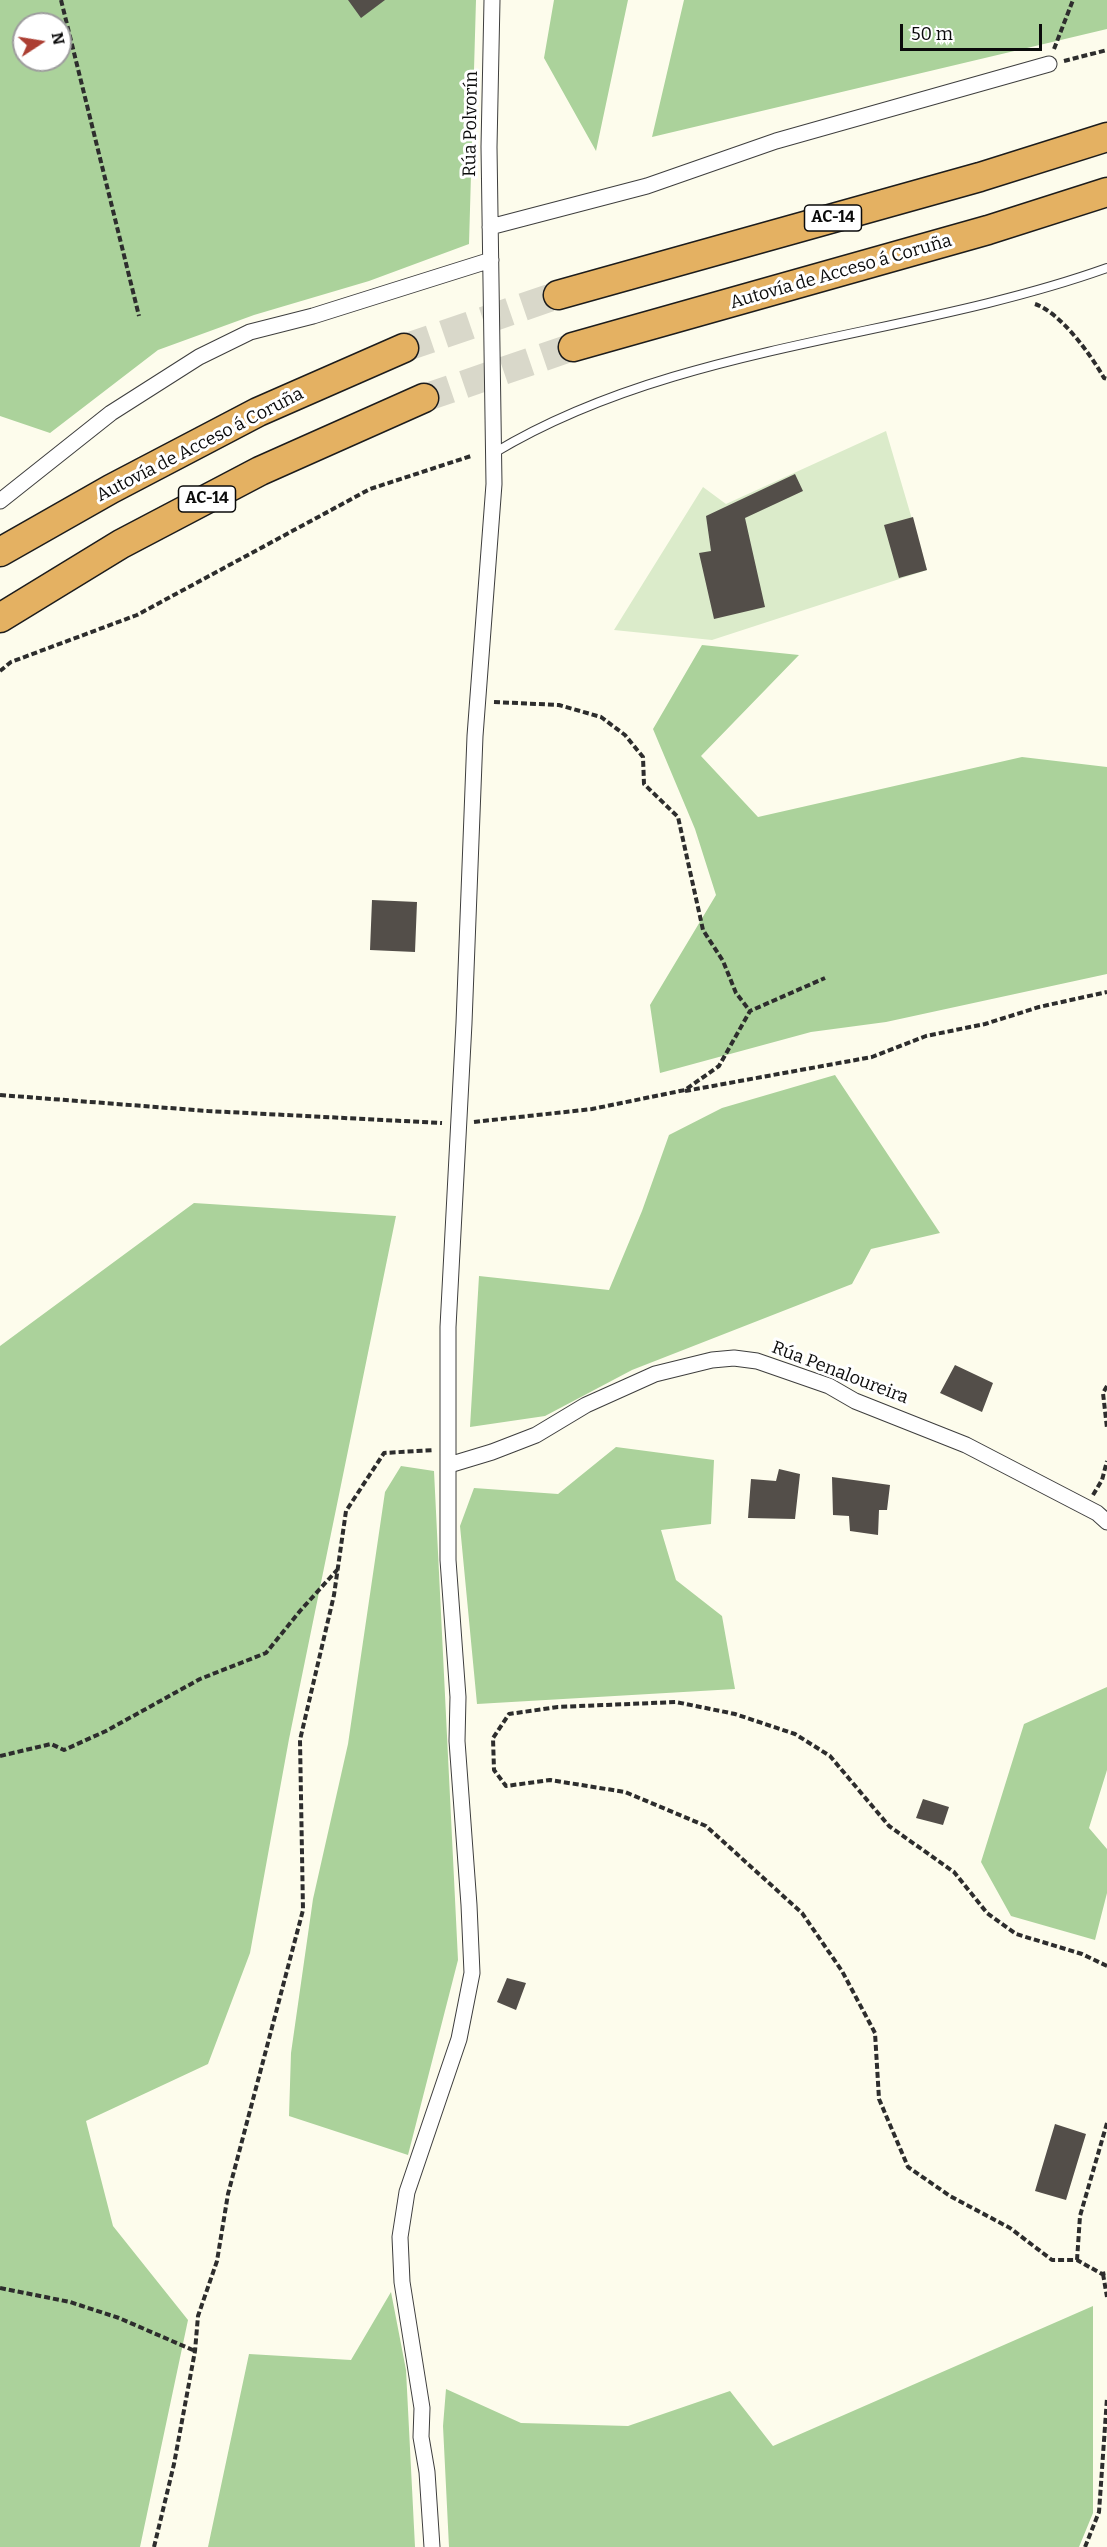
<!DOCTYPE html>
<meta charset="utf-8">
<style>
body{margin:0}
#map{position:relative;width:1107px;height:2547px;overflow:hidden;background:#fdfcec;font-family:Bitter,serif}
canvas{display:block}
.north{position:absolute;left:12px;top:12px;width:60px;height:60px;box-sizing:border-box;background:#fff;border:2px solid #9d9d9d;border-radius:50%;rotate:78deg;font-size:16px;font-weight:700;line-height:24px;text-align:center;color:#0b0b0b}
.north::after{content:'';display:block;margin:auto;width:21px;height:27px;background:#ac3f33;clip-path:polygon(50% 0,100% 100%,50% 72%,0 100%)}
.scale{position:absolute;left:900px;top:24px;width:142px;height:27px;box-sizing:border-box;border:3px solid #0b0b0b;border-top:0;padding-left:8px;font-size:18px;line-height:21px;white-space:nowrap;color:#0b0b0b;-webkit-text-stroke:4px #fff;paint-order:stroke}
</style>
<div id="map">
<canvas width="1107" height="2547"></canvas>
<div class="north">N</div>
<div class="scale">50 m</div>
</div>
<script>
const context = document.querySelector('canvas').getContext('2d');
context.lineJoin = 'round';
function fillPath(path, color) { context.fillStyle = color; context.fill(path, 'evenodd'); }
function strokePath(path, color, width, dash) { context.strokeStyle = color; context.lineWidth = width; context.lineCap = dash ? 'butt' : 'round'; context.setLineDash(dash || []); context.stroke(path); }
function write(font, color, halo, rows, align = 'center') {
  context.font = font + ' Bitter,serif'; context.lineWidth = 6; context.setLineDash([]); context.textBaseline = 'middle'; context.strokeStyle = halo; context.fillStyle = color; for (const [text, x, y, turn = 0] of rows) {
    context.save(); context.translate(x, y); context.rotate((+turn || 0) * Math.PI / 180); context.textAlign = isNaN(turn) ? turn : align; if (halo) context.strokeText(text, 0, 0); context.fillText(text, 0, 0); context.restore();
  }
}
fillPath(new Path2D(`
 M 0,0 L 476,0 L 469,244 L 369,281 L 254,315 L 158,350 L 50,433 L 0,416 ZM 24,24 L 60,24 L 60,60 L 24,60 Z
 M 554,0 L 628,0 L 596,151 L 544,58 Z
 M 684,0 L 1107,0 L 1107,29 L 652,137 Z
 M 702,645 L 799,655 L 701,756 L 758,817 L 1022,757 L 1107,767 L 1107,974 L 886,1022 L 811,1032 L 660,1073 L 650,1005 L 716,895 L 695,829 L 653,729 Z
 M 835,1075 L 940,1233 L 871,1249 L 852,1284 L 632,1370 L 545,1416 L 470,1427 L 479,1276 L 609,1290 L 642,1211 L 669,1135 L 722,1108 Z
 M 194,1203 L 396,1216 L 289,1739 L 250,1953 L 208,2064 L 86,2121 L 113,2226 L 188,2320 L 140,2547 L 0,2547 L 0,1346 Z
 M 616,1447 L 714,1460 L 711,1524 L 661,1530 L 676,1580 L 722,1616 L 735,1689 L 477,1704 L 460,1526 L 474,1488 L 558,1494 Z
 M 401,1466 L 434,1471 L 458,1960 L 408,2155 L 289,2116 L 291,2053 L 313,1899 L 348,1744 L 385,1492 Z
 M 1107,1687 L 1107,1770 L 1089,1828 L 1107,1849 L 1107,1893 L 1095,1940 L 1011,1916 L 981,1862 L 1024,1724 Z
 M 391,2292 L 406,2370 L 415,2547 L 208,2547 L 249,2354 L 351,2360 Z
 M 1093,2306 L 1093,2513 L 1079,2547 L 449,2547 L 443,2426 L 446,2389 L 521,2423 L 628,2426 L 730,2391 L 773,2446 Z`), '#abd29b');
fillPath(new Path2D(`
 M 886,431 L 927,570 L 712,640 L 614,630 L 703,487 L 726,504 Z`), '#dbebca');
fillPath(new Path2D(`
 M 348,0 L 385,0 L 361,18 Z
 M 795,474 L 803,491 L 745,518 L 765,607 L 714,619 L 699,553 L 711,551 L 706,516 Z
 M 913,517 L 927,570 L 899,578 L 884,525 Z
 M 372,900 L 417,902 L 415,952 L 370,950 Z
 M 955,1365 L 993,1383 L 982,1412 L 940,1393 Z
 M 779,1469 L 800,1474 L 795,1519 L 748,1518 L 751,1479 L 776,1481 Z
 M 832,1477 L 890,1485 L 887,1510 L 879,1510 L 878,1535 L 850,1531 L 849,1516 L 833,1515 Z
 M 923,1799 L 949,1807 L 943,1825 L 916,1818 Z
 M 507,1978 L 526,1983 L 516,2010 L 497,2002 Z
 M 1055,2124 L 1086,2134 L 1066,2200 L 1035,2191 Z`), '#534e49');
strokePath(new Path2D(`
 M 404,348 L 558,295
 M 424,398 L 573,347`), '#d9d8ca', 28, [28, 14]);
const service = new Path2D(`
 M 494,453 C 676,343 908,339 1107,268`);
const minor = new Path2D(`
 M 490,227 L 647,186 L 776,141 L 1049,64
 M 0,501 L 111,413 L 199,357 L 250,332 L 313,316 L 491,260
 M 449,1465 L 492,1452 L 536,1435 L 586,1405 L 655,1374 L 712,1360 L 734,1358 L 757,1361 L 829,1386 L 855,1401 L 966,1445 L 1097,1513 L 1107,1522
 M 432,2547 L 427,2472 L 421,2437 L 422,2408 L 402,2282 L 400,2237 L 407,2192 L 459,2039 L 472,1973 L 469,1905 L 457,1741 L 458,1697 L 448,1560 L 448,1327 L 464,1023 L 475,736 L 494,484 L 489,147 L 492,0`);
const motorway = new Path2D(`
 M 558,295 L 980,177 L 1107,137
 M 573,347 L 988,230 L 1107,192
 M 0,552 L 111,489 L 258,412 L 404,348
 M 0,618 L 121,544 L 260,471 L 424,398`);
strokePath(service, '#3e3e3e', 10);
strokePath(minor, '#3e3e3e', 17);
strokePath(motorway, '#1c1c1c', 31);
strokePath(new Path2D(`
 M 61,0 L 139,316
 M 1054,49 L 1073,0
 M 1064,61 L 1107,50
 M 1035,304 C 1061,313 1091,355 1104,378 L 1107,379
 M 0,671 L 11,662 L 137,615 L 370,489 L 471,456
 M 494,702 L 559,705 L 601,717 L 625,735 L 643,757 L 644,784 L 678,817 L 703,930 L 723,961 L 736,993 L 750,1011
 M 685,1091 L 872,1057 L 926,1036 L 985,1024 L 1039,1007 L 1107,992
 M 0,1095 L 208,1111 L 442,1123
 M 474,1122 L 592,1109 L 685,1090 L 719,1066 L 750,1011 L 825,978
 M 1107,1386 L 1103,1393 L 1107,1428
 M 1093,1495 L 1102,1480 L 1107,1461
 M 0,1756 L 51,1744 L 64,1750 L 106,1731 L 200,1679 L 266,1653 L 300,1611 L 337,1570
 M 1107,1966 L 1082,1954 L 1016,1934 L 987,1913 L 954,1872 L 889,1826 L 830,1756 L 795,1734 L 735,1714 L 676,1702 L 558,1707 L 509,1714 L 493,1738 L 494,1770 L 506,1786 L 550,1780 L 625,1792 L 706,1826 L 802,1913 L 842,1971 L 875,2033 L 879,2099 L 908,2167 L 950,2196 L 1010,2228 L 1052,2260 L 1077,2260 L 1102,2274 L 1107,2273
 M 1077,2260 L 1080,2216 L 1107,2123
 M 1103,2274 L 1107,2297
 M 0,2288 L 70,2302 L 119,2318 L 195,2351
 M 154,2547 L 174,2464 L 195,2351 L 198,2316 L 217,2261 L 228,2194 L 303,1910 L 300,1740 L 334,1595 L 346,1511 L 384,1453 L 434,1450
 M 1085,2547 L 1099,2512 L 1107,2398`), '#2d2d2d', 4, [6, 3]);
strokePath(service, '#fff', 8);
strokePath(minor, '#fff', 15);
strokePath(motorway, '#e4b162', 28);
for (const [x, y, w] of [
 [833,218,57],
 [207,499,57]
]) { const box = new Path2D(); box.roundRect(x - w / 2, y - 13, w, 26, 4.5); context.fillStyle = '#fff'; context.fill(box); strokePath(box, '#0b0b0b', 1.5); }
write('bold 16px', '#0b0b0b', null, [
 ["AC-14",833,218],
 ["AC-14",207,499]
]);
write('18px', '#0b0b0b', '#fff', [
 ["Rúa Polvorín",471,124,-89],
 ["Autovía de Acceso á Coruña",841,272,-16],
 ["Autovía de Acceso á Coruña",200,445,-27],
 ["Rúa Penaloureira",840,1373,21]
]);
</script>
